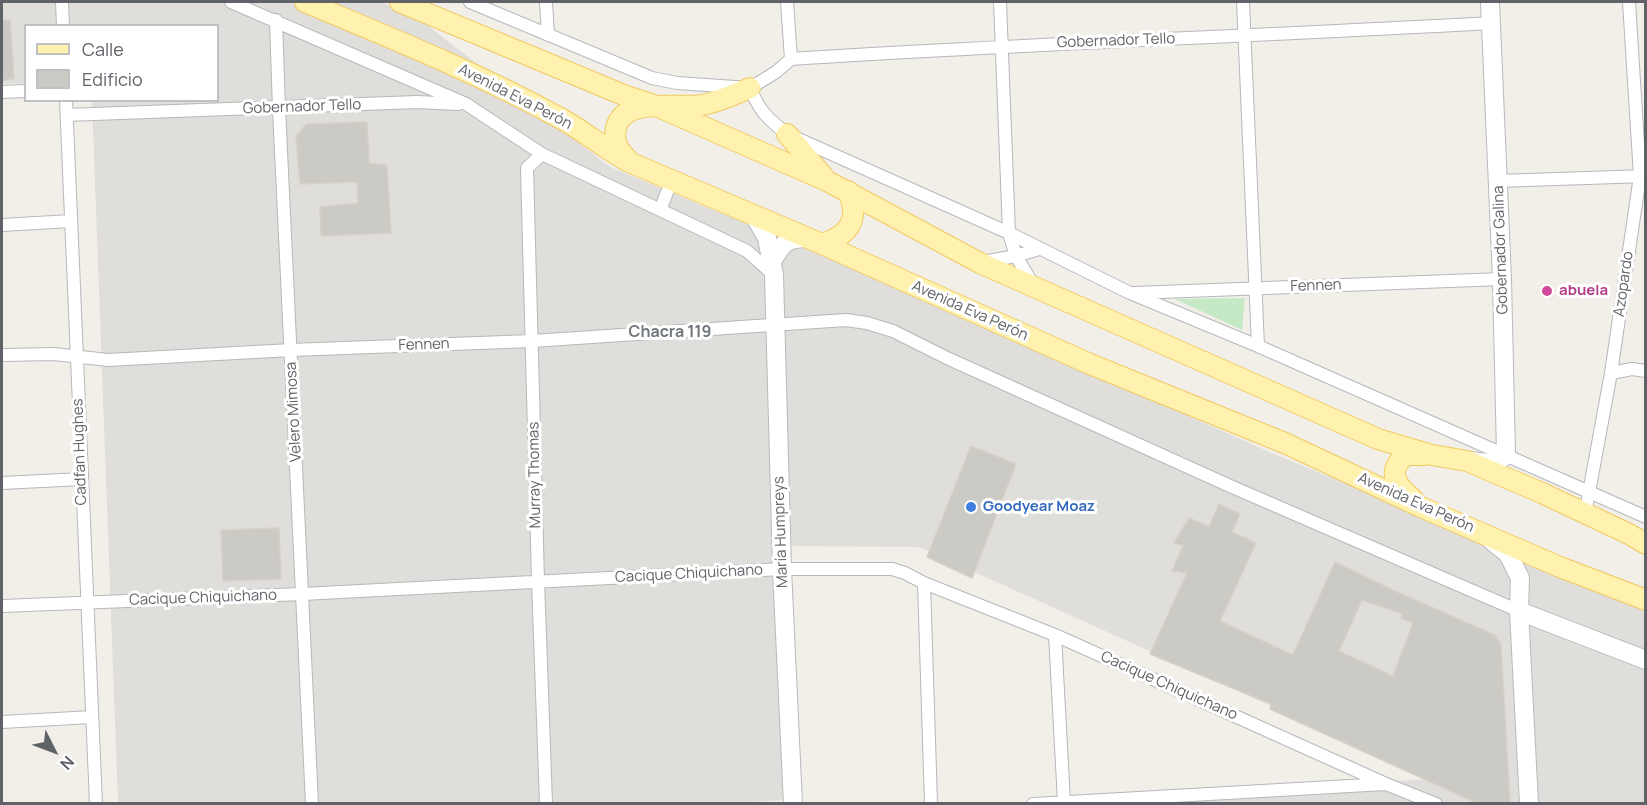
<!DOCTYPE html>
<meta charset="utf-8">
<style>
body{margin:0}
#map{position:relative;width:1647px;height:805px;overflow:hidden;background:#f1efe8;font-family:Manrope,sans-serif}
canvas{display:block}
.frame{position:absolute;inset:0;border:3px solid #5f6368;pointer-events:none}
.legend{position:absolute;left:24px;top:24px;width:195px;height:78px;box-sizing:border-box;background:#fff;border:2px solid #bfc1c3;margin:0;padding:8px 10px;list-style:none;font-size:18px;color:#5f6368}
.legend li{display:flex;align-items:center;gap:12px;height:30px}
.legend b{width:30px;border:2px solid #bfc1c3}
.north{position:absolute;left:24px;top:721px;width:60px;height:60px;-webkit-text-stroke:4px #fff;paint-order:stroke;rotate:132deg;font-size:16px;font-weight:700;line-height:24px;text-align:center;color:#5f6368}
.north::after{content:'';display:block;margin:auto;width:21px;height:27px;background:#5f6368;clip-path:polygon(50% 0,100% 100%,50% 72%,0 100%)}
</style>
<div id="map">
<canvas width="1647" height="805"></canvas>
<div class="frame"></div>
<ul class="legend">
<li><b style="height:8px;background:#fff2af"></b>Calle</li>
<li><b style="height:16px;background:#cccac5"></b>Edificio</li>
</ul>
<div class="north">N</div>
</div>
<script>
const context = document.querySelector('canvas').getContext('2d');
context.lineJoin = 'round';
function fillPath(path, color) { context.fillStyle = color; context.fill(path, 'evenodd'); }
function strokePath(path, color, width, dash) { context.strokeStyle = color; context.lineWidth = width; context.lineCap = dash ? 'butt' : 'round'; context.setLineDash(dash || []); context.stroke(path); }
function write(font, color, halo, rows, align = 'center') {
  context.font = font + ' Manrope,sans-serif'; context.lineWidth = 6; context.setLineDash([]); context.textBaseline = 'middle'; context.strokeStyle = halo; context.fillStyle = color; for (const [text, x, y, turn = 0] of rows) {
    context.save(); context.translate(x, y); context.rotate((+turn || 0) * Math.PI / 180); context.textAlign = isNaN(turn) ? turn : align; if (halo) context.strokeText(text, 0, 0); context.fillText(text, 0, 0); context.restore();
  }
}
fillPath(new Path2D(`
 M 2,2 L 381,2 L 419,19 L 610,167 L 898,287 L 1274,454 L 1645,607 L 1645,803 L 1031,803 L 1031,798 L 1433,779 L 919,547 L 780,546 L 786,800 L 715,804 L 118,803 L 92,101 L 218,100 L 218,26 L 26,26 L 25,83 L 2,84 Z`), '#e0deda');
fillPath(new Path2D(`
 M 1245,298 L 1242,330 L 1175,299 Z`), '#c5e8c5');
const building = new Path2D(`
 M 2,20 L 10,20 L 14,79 L 2,80 Z
 M 367,122 L 369,163 L 387,165 L 391,233 L 321,236 L 320,207 L 358,203 L 357,182 L 300,184 L 296,137 L 306,124 Z
 M 971,446 L 1016,464 L 972,578 L 927,557 Z
 M 1219,504 L 1240,514 L 1232,532 L 1256,543 L 1220,621 L 1293,655 L 1335,562 L 1397,592 L 1495,635 L 1501,645 L 1510,804 L 1479,804 L 1270,709 L 1271,704 L 1150,654 L 1187,573 L 1172,571 L 1183,546 L 1174,543 L 1189,518 L 1209,527 ZM 1362,600 L 1403,614 L 1401,618 L 1413,623 L 1393,676 L 1339,651 Z
 M 279,528 L 281,579 L 223,581 L 221,530 Z`);
fillPath(building, '#cccac5');
strokePath(building, '#d6d1c6', 1.5);
const street = new Path2D(`
 M 62,2 L 63,26
 M 231,2 L 466,104 L 542,154 L 747,251 L 774,275
 M 470,2 L 652,78 L 677,83 L 750,88 C 760,112 767,118 787,134 L 1009,233 L 1130,293 L 1258,346 L 1646,517
 M 546,2 L 548,35
 M 787,2 L 791,59
 M 1000,2 L 1009,233 L 1016,256 L 1034,286
 M 1243,2 L 1258,346
 M 276,20 L 279,109 L 312,804
 M 750,88 L 776,72 L 791,59 C 1024,44 1258,36 1491,23
 M 2,92 L 26,91
 M 66,100 L 96,804
 M 67,115 L 417,102 L 458,104
 M 542,154 L 527,168 L 538,581 L 546,804
 M 1498,181 L 1646,176
 M 660,210 L 672,180
 M 2,225 L 71,221
 M 982,262 L 1016,256 L 1039,249
 M 1134,293 L 1502,279
 M 2,355 L 54,354 L 108,360 L 291,350 L 532,341 L 846,320 L 867,323 L 893,331 L 947,358 L 1230,486 L 1519,611
 M 1611,373 L 1632,369 L 1646,371
 M 2,483 L 82,479
 M 1585,514 L 1611,373 L 1640,176 L 1629,2
 M 924,583 L 931,804
 M 2,606 L 302,594 L 782,569 L 892,569 L 905,573 L 924,583 L 1055,635 L 1386,784 L 1436,804
 M 1055,635 L 1064,802
 M 2,722 L 92,717
 M 1033,804 L 1385,784`);
const secondary = new Path2D(`
 M 754,215 L 767,238 L 774,275 L 782,569 L 793,804
 M 772,261 C 783,244 784,239 805,238
 M 1471,461 C 1485,463 1496,465 1506,455 L 1502,279 L 1490,2
 M 1491,540 L 1508,554 L 1520,578 L 1519,611 L 1529,804
 M 1519,611 L 1646,660`);
const primary = new Path2D(`
 M 305,2 C 391,38 478,73 560,118 C 584,131 605,149 629,162 L 822,244 L 1090,364 L 1287,444 L 1421,507 L 1560,567 L 1646,600
 M 400,2 L 626,96 L 654,105 L 827,181 L 980,263 L 1378,439 L 1432,455 L 1467,461 L 1542,493 L 1629,534 L 1646,544
 M 787,134 L 823,176
 M 628,160 C 618,149 613,143 616,128 C 623,96 678,109 702,105 C 719,102 735,94 750,88
 M 822,244 C 850,235 860,219 848,191
 M 1413,499 C 1397,486 1385,472 1406,455 L 1424,455`);
strokePath(street, '#b5b8bc', 14);
strokePath(secondary, '#b6babf', 20);
strokePath(primary, '#f2c960', 22);
strokePath(street, '#fff', 12);
strokePath(secondary, '#fff', 18);
strokePath(primary, '#fff2af', 20);
for (const [x, y, r, color] of [
 [1547,291,6,"#d1479c"],
 [971,507,6,"#3f7fe0"]
]) { const dot = new Path2D(); dot.arc(x, y, r, 0, 2 * Math.PI); context.fillStyle = color; context.fill(dot); strokePath(dot, '#fff', 2); }
write('15px', '#5f6368', '#fff', [
 ["Gobernador Tello",1116,41,-2],
 ["Avenida Eva Perón",515,97,27],
 ["Gobernador Tello",302,107,-2],
 ["Gobernador Galina",1501,250,-92],
 ["Azopardo",1624,284,-82],
 ["Fennen",1316,286,-2],
 ["Avenida Eva Perón",970,311,24],
 ["Fennen",424,345,-2],
 ["Velero Mimosa",294,412,-93],
 ["Cadfan Hughes",80,452,-92],
 ["Murray Thomas",535,475,-91],
 ["Avenida Eva Perón",1416,503,24],
 ["María Humpreys",781,532,-92],
 ["Cacique Chiquichano",689,574,-3],
 ["Cacique Chiquichano",203,598,-2],
 ["Cacique Chiquichano",1169,686,24]
]);
write('bold 15px', '#b23c85', '#fff', [
 ["abuela",1559,291]
], 'left');
write('bold 15px', '#366cbe', '#fff', [
 ["Goodyear Moaz",983,507]
], 'left');
write('bold 16px', '#70757a', '#fff', [
 ["Chacra 119",670,333]
]);
</script>
